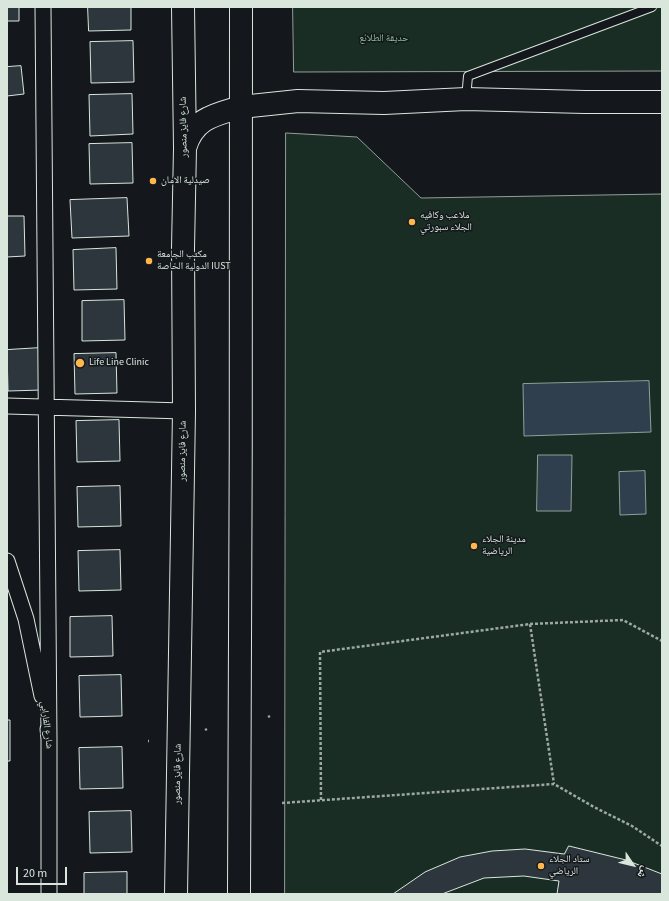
<!DOCTYPE html>
<meta charset="utf-8">
<style>
body{margin:0}
#map{position:relative;width:669px;height:901px;overflow:hidden;background:#14181c;font-family:"Source Sans 3","Noto Naskh Arabic",sans-serif}
canvas{display:block}
.frame{position:absolute;inset:0;border:8px solid #d8e6dc;pointer-events:none}
.north{position:absolute;left:613px;top:845px;width:40px;height:40px;-webkit-text-stroke:3px #14181c;paint-order:stroke;rotate:125deg;font-size:11px;font-weight:700;line-height:16px;text-align:center;color:#d8e6dc}
.north::after{content:'';display:block;margin:auto;width:14px;height:18px;background:#d8e6dc;clip-path:polygon(50% 0,100% 100%,50% 72%,0 100%)}
.scale{position:absolute;left:16px;top:867px;width:51px;height:18px;box-sizing:border-box;border:2px solid #d8e6dc;border-top:0;padding-left:5px;font-size:12px;line-height:14px;white-space:nowrap;color:#d8e6dc;-webkit-text-stroke:3px #14181c;paint-order:stroke}
</style>
<div id="map">
<canvas width="669" height="901"></canvas>
<div class="frame"></div>
<div class="north">ش</div>
<div class="scale">20 m</div>
</div>
<script>
const context = document.querySelector('canvas').getContext('2d');
context.lineJoin = 'round';
function fillPath(path, color) { context.fillStyle = color; context.fill(path, 'evenodd'); }
function strokePath(path, color, width, dash) { context.strokeStyle = color; context.lineWidth = width; context.lineCap = dash ? 'butt' : 'round'; context.setLineDash(dash || []); context.stroke(path); }
function write(font, color, halo, rows, align = 'center') {
  context.font = font + ' "Source Sans 3","Noto Naskh Arabic",sans-serif'; context.lineWidth = 3; context.setLineDash([]); context.textBaseline = 'middle'; context.strokeStyle = halo; context.fillStyle = color; for (const [text, x, y, turn = 0] of rows) {
    context.save(); context.translate(x, y); context.rotate((+turn || 0) * Math.PI / 180); context.textAlign = isNaN(turn) ? turn : align; if (halo) context.strokeText(text, 0, 0); context.fillText(text, 0, 0); context.restore();
  }
}
const green = new Path2D(`
 M 293,7 L 662,7 L 662,71 L 294,72 Z
 M 286,133 L 357,137 L 421,198 L 662,194 L 662,894 L 285,894 Z`);
fillPath(green, '#1a2d24');
strokePath(green, '#939e99', 1);
const water = new Path2D(`
 M 649,381 L 651,432 L 524,436 L 523,384 Z
 M 538,455 L 572,455 L 571,511 L 537,511 Z
 M 645,471 L 646,514 L 620,515 L 619,472 Z`);
fillPath(water, '#2f3f4d');
strokePath(water, '#939e99', 1);
const building = new Path2D(`
 M 7,7 L 19,7 L 19,21 L 7,21 Z
 M 88,7 L 131,7 L 131,30 L 89,31 Z
 M 133,41 L 134,82 L 91,83 L 90,42 Z
 M 21,66 L 24,94 L 7,96 L 7,67 Z
 M 132,94 L 133,134 L 90,136 L 89,95 Z
 M 132,143 L 133,183 L 90,184 L 89,144 Z
 M 127,198 L 129,236 L 72,238 L 70,200 Z
 M 7,216 L 24,216 L 25,256 L 7,257 Z
 M 116,248 L 117,289 L 74,290 L 73,250 Z
 M 124,300 L 125,340 L 82,341 L 82,301 Z
 M 40,348 L 42,390 L 8,391 L 7,350 Z
 M 116,353 L 117,393 L 75,394 L 74,354 Z
 M 119,420 L 120,461 L 77,462 L 76,421 Z
 M 120,486 L 121,526 L 78,527 L 77,487 Z
 M 120,550 L 121,590 L 79,591 L 78,551 Z
 M 112,616 L 113,656 L 70,657 L 70,617 Z
 M 121,675 L 122,716 L 80,717 L 79,676 Z
 M 7,720 L 10,720 L 10,761 L 7,761 Z
 M 122,747 L 123,788 L 80,789 L 79,748 Z
 M 131,811 L 132,852 L 90,853 L 89,812 Z
 M 569,846 L 626,860 L 662,874 L 662,894 L 557,894 L 559,881 L 524,876 L 484,878 L 442,894 L 393,894 L 425,872 L 460,857 L 492,851 L 525,849 L 564,854 Z
 M 127,872 L 127,894 L 84,894 L 84,873 Z`);
fillPath(building, '#2c363c');
strokePath(building, '#d8e6dc', 1);
const service = new Path2D(`
 M 466,99 L 468,76 L 652,7`);
const minor = new Path2D(`
 M 43,7 L 49,739
 M 7,406 L 184,411
 M 7,561 L 26,619 L 42,696
 M 48,729 L 49,739 L 49,894`);
const secondary = new Path2D(`
 M 241,107 L 298,101 L 384,103 L 466,99 L 585,102 L 662,102`);
const trunk = new Path2D(`
 M 185,148 C 194,118 214,115 241,107
 M 176,894 L 184,411 L 183,248 L 185,148 L 183,7
 M 239,894 C 240,598 242,303 241,7`);
strokePath(service, '#d8e6dc', 10);
strokePath(minor, '#d8e6dc', 17);
strokePath(secondary, '#d8e6dc', 24);
strokePath(trunk, '#d8e6dc', 24);
strokePath(new Path2D(`
 M 530,624 L 623,620 L 662,641
 M 268,717 L 270,716
 M 205,730 L 207,729
 M 148,741 L 149,741
 M 321,800 L 320,652 L 530,624 L 554,784
 M 282,803 L 554,784 L 594,807 L 632,826 L 662,846`), '#9da8a2', 2.5, [3, 2]);
strokePath(service, '#14181c', 8);
strokePath(minor, '#14181c', 15);
strokePath(secondary, '#14181c', 22);
strokePath(trunk, '#14181c', 22);
for (const [x, y, r, color] of [
 [153,181,4,"#ffb74d"],
 [412,222,4,"#ffb74d"],
 [149,261,4,"#ffb74d"],
 [80,363,5,"#ffb74d"],
 [474,546,4,"#ffb74d"],
 [541,866,4,"#ffb74d"]
]) { const dot = new Path2D(); dot.arc(x, y, r, 0, 2 * Math.PI); context.fillStyle = color; context.fill(dot); strokePath(dot, '#14181c', 1.5); }
write('10px', '#8ac095', '#14181c', [
 ["حديقة الطلائع",384,39]
]);
write('10px', '#d8e6dc', '#14181c', [
 ["شارع فايز منصور",184,127,-91],
 ["شارع فايز منصور",183,451,-89],
 ["شارع الفارابي",46,725,83],
 ["شارع فايز منصور",178,774,-89]
]);
write('10px', '#d8e6dc', '#14181c', [
 ["صيدلية الامان",161,181],
 ["ملاعب وكافيه",420,216],
 ["الجلاء سبورتي",420,228],
 ["مكتب الجامعة",157,255],
 ["الدولية الخاصة IUST",157,267],
 ["Life Line Clinic",89,363],
 ["مدينة الجلاء",482,540],
 ["الرياضية",482,552],
 ["ستاد الجلاء",549,860],
 ["الرياضي",549,872]
], 'left');
</script>
